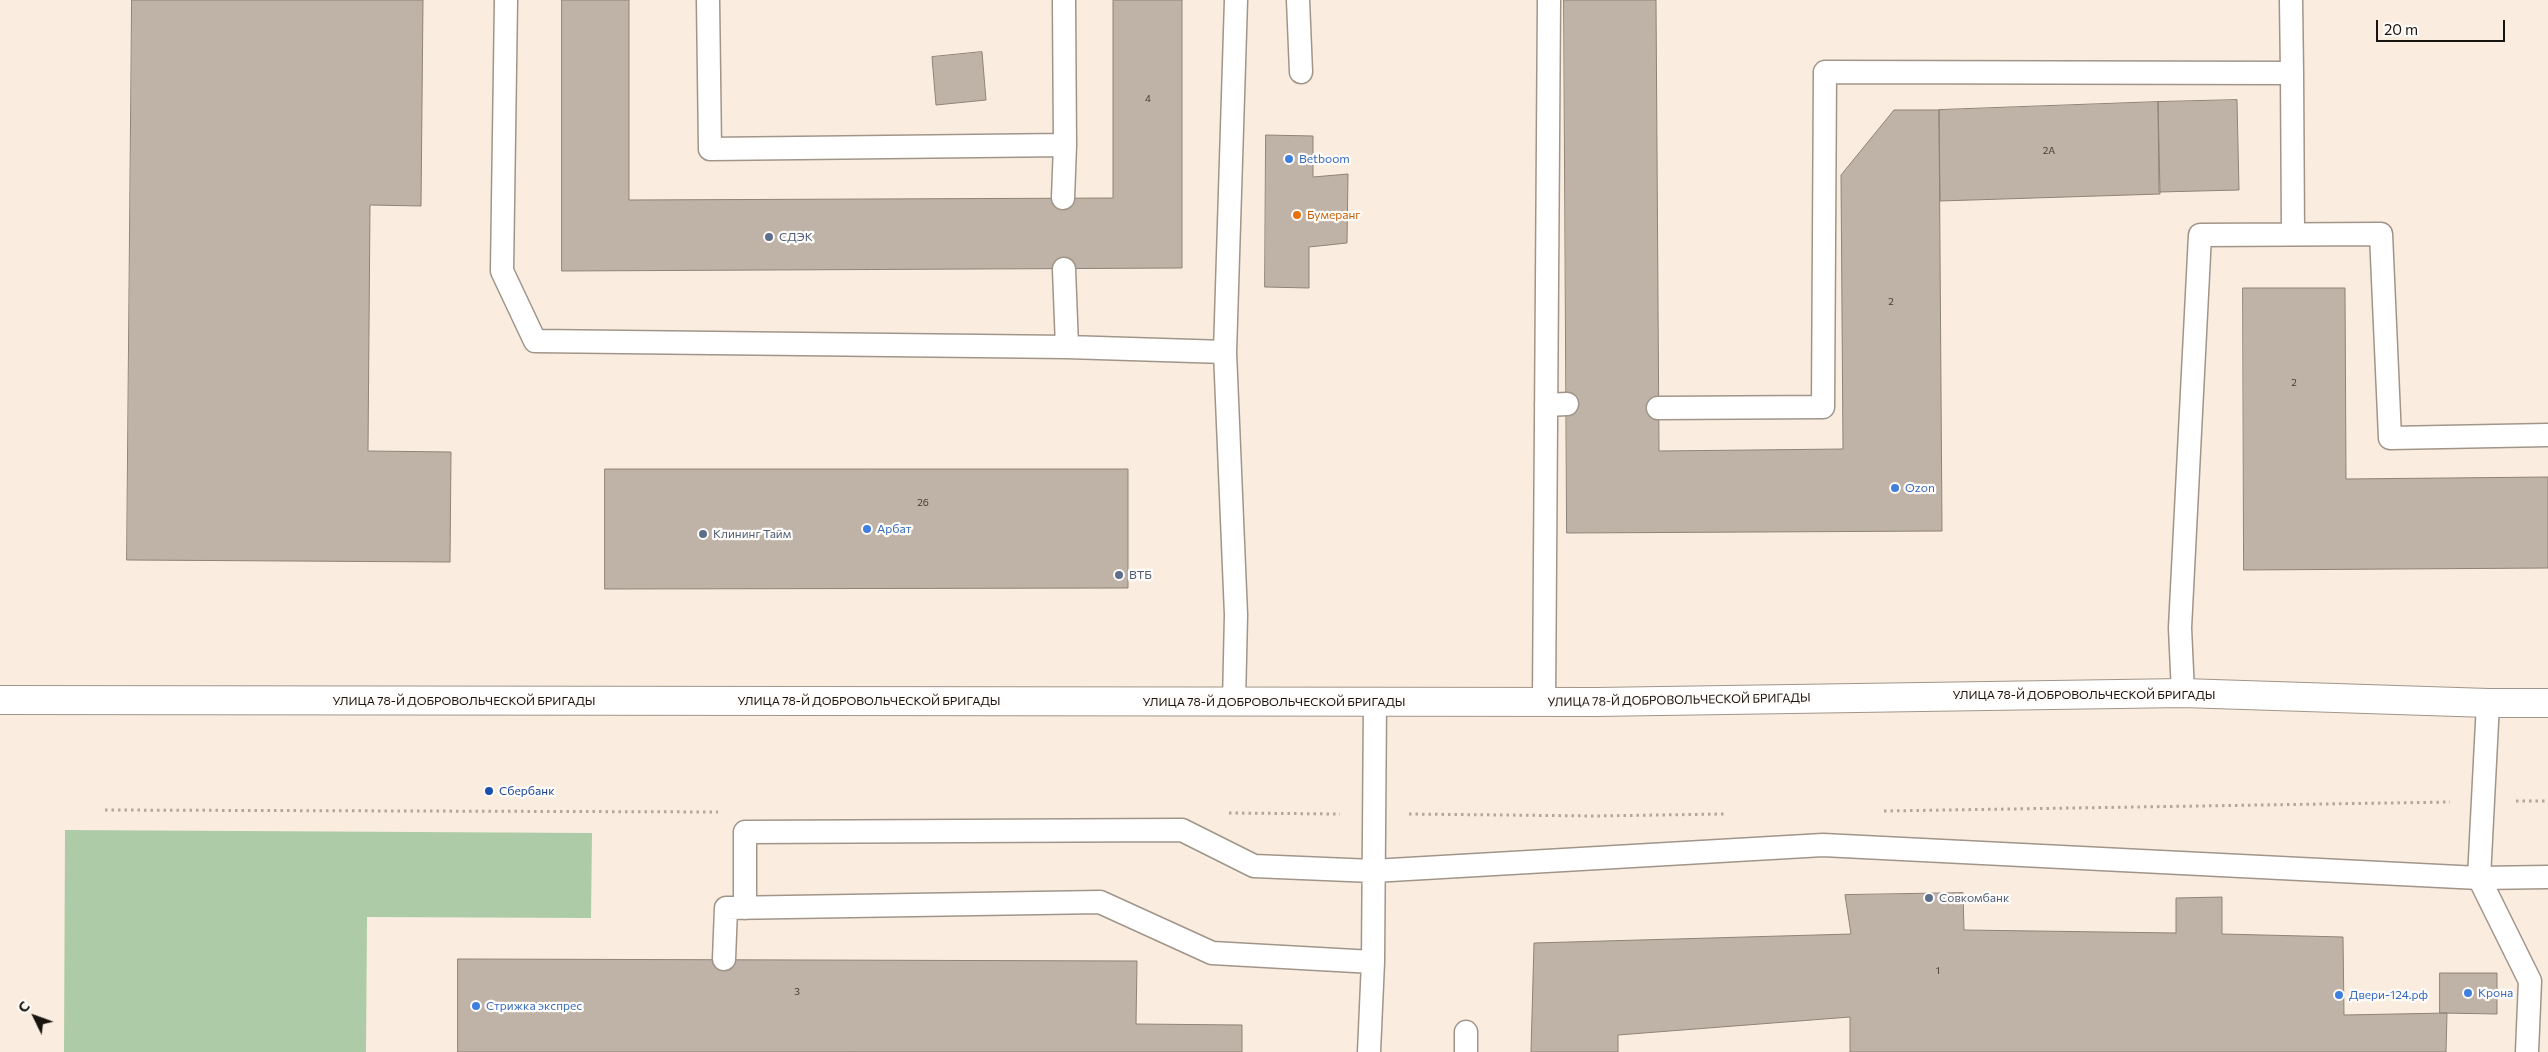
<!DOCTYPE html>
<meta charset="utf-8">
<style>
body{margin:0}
#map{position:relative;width:2548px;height:1052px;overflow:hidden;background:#faede0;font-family:Commissioner,sans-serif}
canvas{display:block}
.north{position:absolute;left:10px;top:992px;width:50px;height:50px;-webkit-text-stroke:4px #fffcfa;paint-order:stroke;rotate:312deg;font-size:14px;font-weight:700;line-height:20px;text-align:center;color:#191410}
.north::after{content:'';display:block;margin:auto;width:18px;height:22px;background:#191410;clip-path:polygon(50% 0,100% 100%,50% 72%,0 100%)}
.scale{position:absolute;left:2376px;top:20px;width:129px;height:22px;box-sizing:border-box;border:2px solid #191410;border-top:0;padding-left:6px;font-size:15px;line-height:18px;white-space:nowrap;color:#191410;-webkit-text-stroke:4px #fffcfa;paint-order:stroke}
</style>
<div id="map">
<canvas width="2548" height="1052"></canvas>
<div class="north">С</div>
<div class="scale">20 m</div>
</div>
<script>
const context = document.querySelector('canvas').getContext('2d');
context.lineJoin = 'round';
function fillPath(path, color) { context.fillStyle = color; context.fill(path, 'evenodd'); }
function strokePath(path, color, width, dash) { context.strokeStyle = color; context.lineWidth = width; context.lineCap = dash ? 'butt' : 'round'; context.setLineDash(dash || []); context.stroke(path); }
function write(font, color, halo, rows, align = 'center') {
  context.font = font + ' Commissioner,sans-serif'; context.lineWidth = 4.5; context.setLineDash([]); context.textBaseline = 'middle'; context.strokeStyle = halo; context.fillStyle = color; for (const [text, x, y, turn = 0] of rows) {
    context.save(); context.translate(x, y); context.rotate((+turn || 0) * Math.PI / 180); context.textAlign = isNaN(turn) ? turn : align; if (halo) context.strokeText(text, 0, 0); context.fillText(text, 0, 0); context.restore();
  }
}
fillPath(new Path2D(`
 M 65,830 L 592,833 L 591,918 L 367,917 L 366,1052 L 64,1052 Z`), '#adcba6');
const building = new Path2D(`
 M 132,0 L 423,0 L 421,206 L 370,205 L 368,451 L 451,452 L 450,562 L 127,560 Z
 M 562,0 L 629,0 L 629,200 L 1113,198 L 1113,0 L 1182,0 L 1182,268 L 562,271 Z
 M 1564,0 L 1656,0 L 1659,451 L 1843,449 L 1841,175 L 1894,110 L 1939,110 L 1942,531 L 1567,533 Z
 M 982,52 L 986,100 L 936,105 L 932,57 Z
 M 2237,100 L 2239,190 L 2159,192 L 2158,102 Z
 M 2158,102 L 2160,194 L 1940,201 L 1939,110 Z
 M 1266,135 L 1313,136 L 1313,177 L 1348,174 L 1347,243 L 1309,247 L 1309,288 L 1265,287 Z
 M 2243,288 L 2345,288 L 2346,479 L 2548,477 L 2548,568 L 2244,570 Z
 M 605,469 L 1128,469 L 1128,588 L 605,589 Z
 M 1963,893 L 1964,930 L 2176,933 L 2176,898 L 2222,897 L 2222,934 L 2343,937 L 2344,1015 L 2447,1013 L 2446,1052 L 1850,1052 L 1850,1017 L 1618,1035 L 1618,1052 L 1531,1052 L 1534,943 L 1851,934 L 1845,895 Z
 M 458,959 L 1137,961 L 1136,1024 L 1242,1025 L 1242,1052 L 458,1052 Z
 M 2440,973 L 2497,973 L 2497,1014 L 2440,1013 Z`);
fillPath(building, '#bfb3a7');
strokePath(building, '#8e8377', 1);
const lane = new Path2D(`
 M 506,0 L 502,271 L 535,341 L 1067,347 L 1225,352
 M 708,0 L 710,149 L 1065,145
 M 1298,0 L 1301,72
 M 2291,0 L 2292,73
 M 1063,198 L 1065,145 L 1064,0
 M 1064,269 L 1067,347
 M 1546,405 L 1567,404
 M 1658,408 L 1823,407 L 1825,72 L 2292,73 L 2293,234
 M 2183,693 L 2180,628 L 2200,235 L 2381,234 L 2390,438 L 2548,435
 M 1234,702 L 1236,615 L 1225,352 L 1236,0
 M 1544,702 L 1549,0
 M 2488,703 L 2479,878 L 2530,981 L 2527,1052
 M 745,908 L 745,832 L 1182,830 L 1254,866 L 1373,871 L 1823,845 L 2479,878 L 2548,877
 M 724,959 L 726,908 L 1100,902 L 1212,953 L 1373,962
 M 1369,1052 L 1373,962 L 1375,702
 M 1466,1052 L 1466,1032`);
const secondary = new Path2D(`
 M 0,700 L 1596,702 L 2183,693 L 2488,703 L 2548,703`);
strokePath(lane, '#a19589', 25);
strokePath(secondary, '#a19589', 30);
strokePath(new Path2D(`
 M 2516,801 L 2548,801
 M 105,810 L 718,812
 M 1884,811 L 2450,802
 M 1229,813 L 1340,814
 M 1409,814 L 1595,816 L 1725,814`), '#b1a79d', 3, [2.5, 4]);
strokePath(lane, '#fff', 22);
strokePath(secondary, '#fff', 28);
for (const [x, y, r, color] of [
 [1289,159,5,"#3f7fe0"],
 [1297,215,5,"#e8710a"],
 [769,237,5,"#5c6f8a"],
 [1895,488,5,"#3f7fe0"],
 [867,529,5,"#3f7fe0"],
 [703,534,5,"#5c6f8a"],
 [1119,575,5,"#5c6f8a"],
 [489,791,5,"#1a4fb4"],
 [1929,898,5,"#5c6f8a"],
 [2468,993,5,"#3f7fe0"],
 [2339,995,5,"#3f7fe0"],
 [476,1006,5,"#3f7fe0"]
]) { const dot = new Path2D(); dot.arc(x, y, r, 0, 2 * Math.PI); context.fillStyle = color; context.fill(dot); strokePath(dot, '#fffcfa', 2); }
write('10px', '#423c36', null, [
 ["4",1148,99],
 ["2А",2049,151],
 ["2",1891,302],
 ["2",2294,383],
 ["26",923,503],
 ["1",1938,971],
 ["3",797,992]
]);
write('12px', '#366cbe', '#fffcfa', [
 ["Betboom",1299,159],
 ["Ozon",1905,488],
 ["Арбат",877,529],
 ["Крона",2478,993],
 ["Двери-124.рф",2349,995],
 ["Стрижка экспрес",486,1006]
], 'left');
write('12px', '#c56008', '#fffcfa', [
 ["Бумеранг",1307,215]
], 'left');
write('12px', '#4e5e75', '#fffcfa', [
 ["СДЭК",779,237],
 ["Клининг Тайм",713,534],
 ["ВТБ",1129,575],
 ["Совкомбанк",1939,898]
], 'left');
write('12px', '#191410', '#fffcfa', [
 ["УЛИЦА 78-Й ДОБРОВОЛЬЧЕСКОЙ БРИГАДЫ",2084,695],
 ["УЛИЦА 78-Й ДОБРОВОЛЬЧЕСКОЙ БРИГАДЫ",1679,700,-1],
 ["УЛИЦА 78-Й ДОБРОВОЛЬЧЕСКОЙ БРИГАДЫ",464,701],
 ["УЛИЦА 78-Й ДОБРОВОЛЬЧЕСКОЙ БРИГАДЫ",869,701],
 ["УЛИЦА 78-Й ДОБРОВОЛЬЧЕСКОЙ БРИГАДЫ",1274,702]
]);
write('12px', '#164399', '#fffcfa', [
 ["Сбербанк",499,791]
], 'left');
</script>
